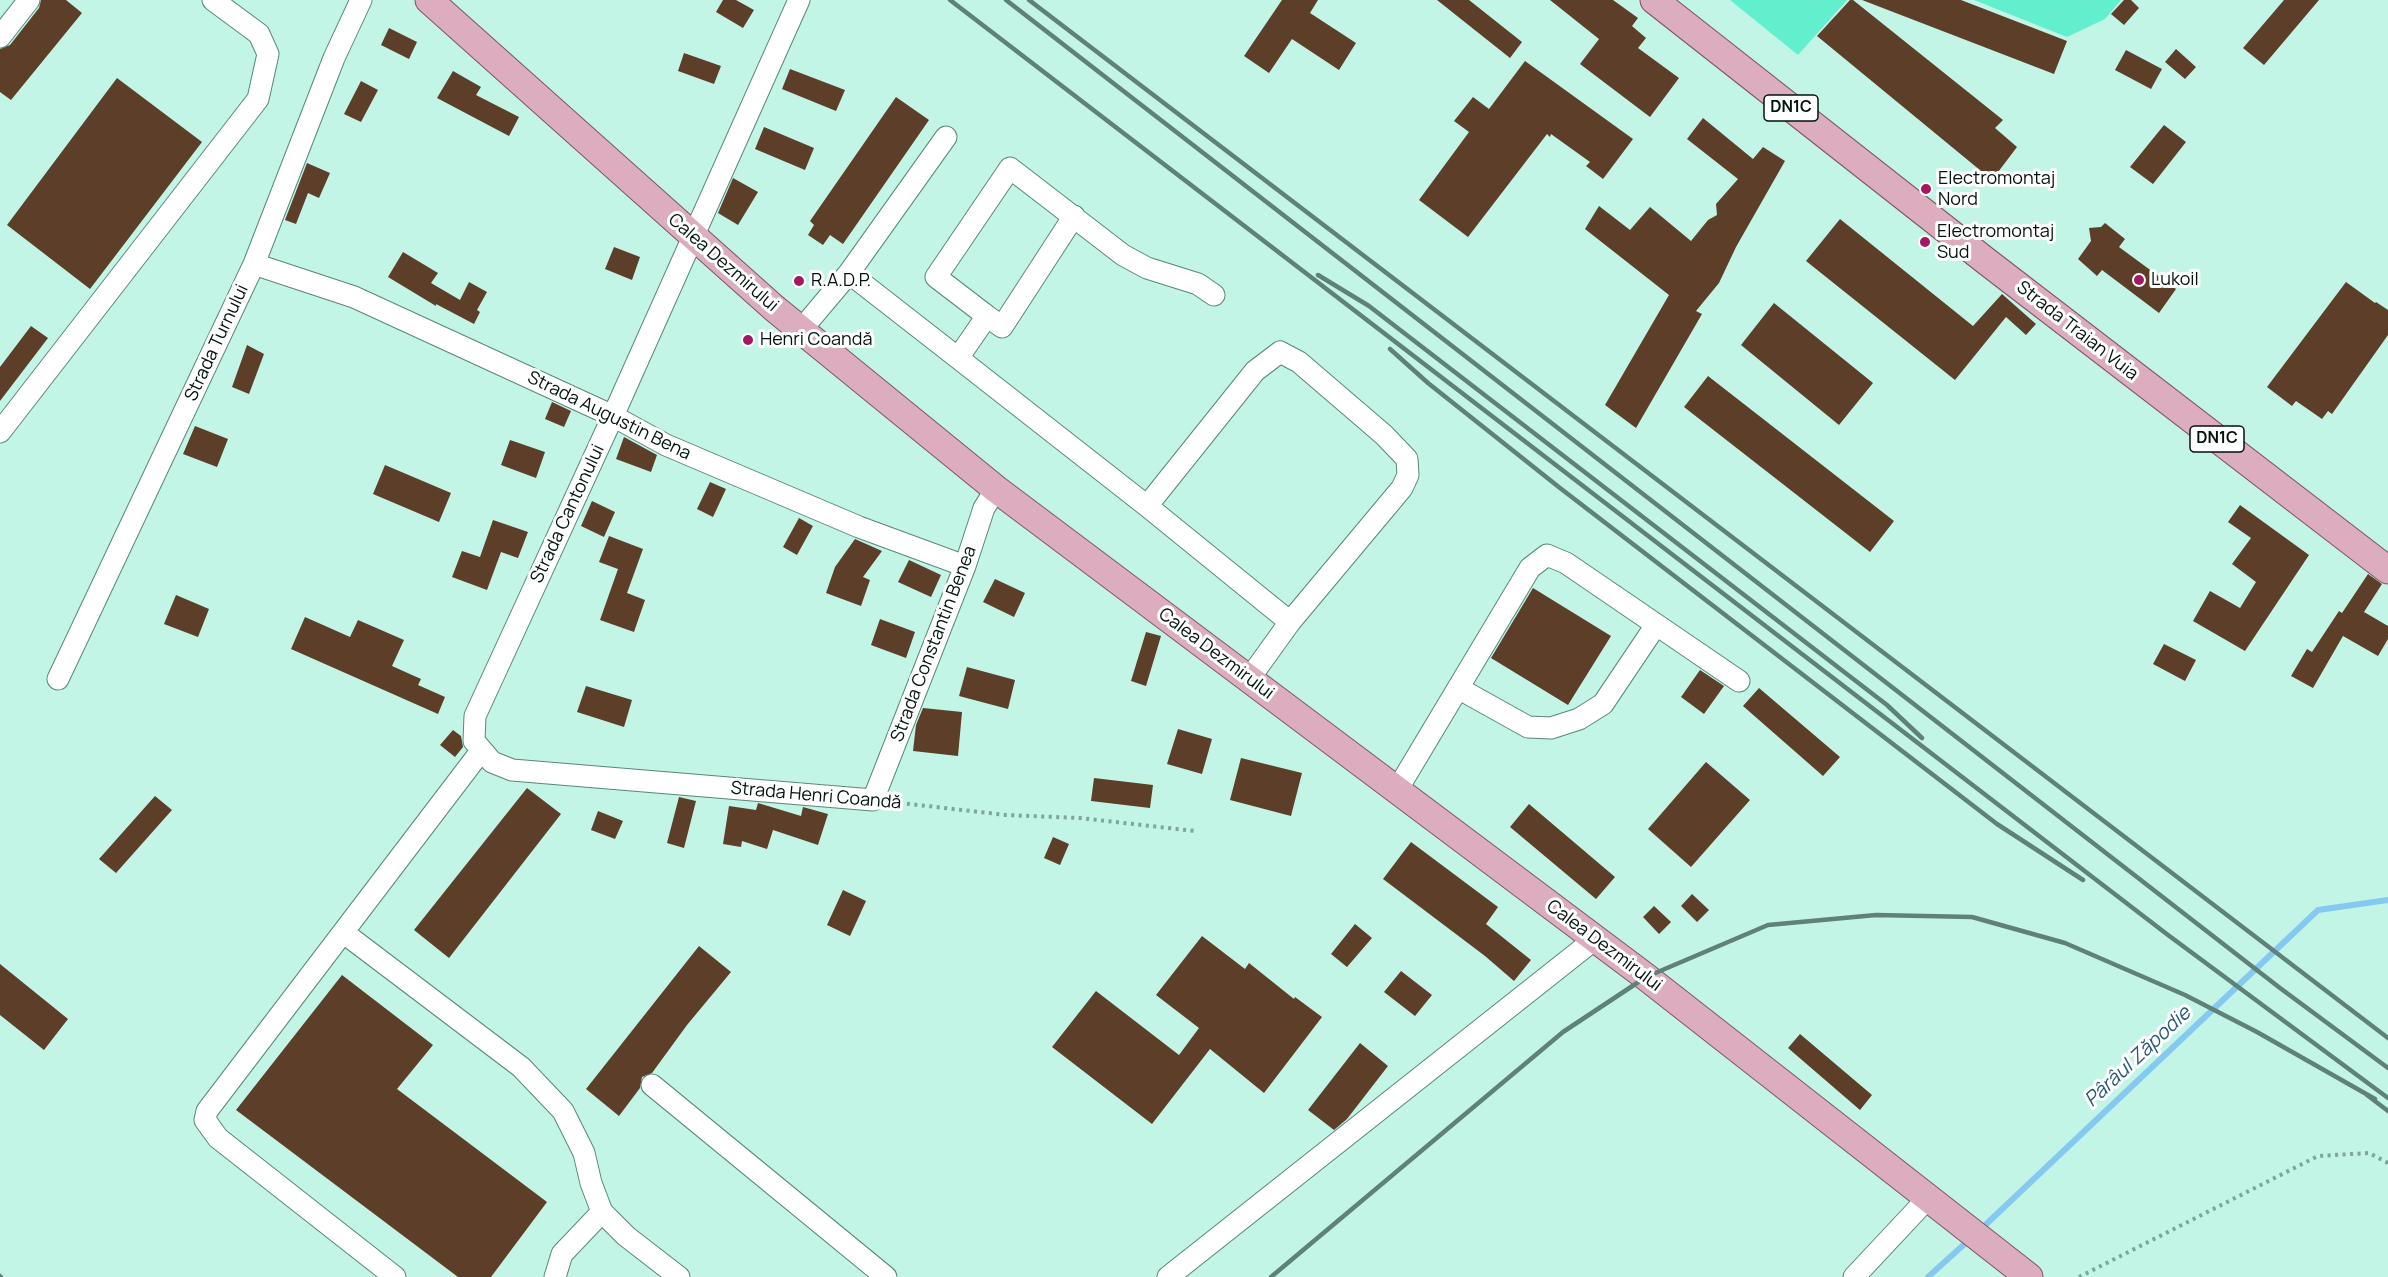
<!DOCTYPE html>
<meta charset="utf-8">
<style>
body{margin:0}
canvas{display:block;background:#c2f5e6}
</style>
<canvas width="2388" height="1277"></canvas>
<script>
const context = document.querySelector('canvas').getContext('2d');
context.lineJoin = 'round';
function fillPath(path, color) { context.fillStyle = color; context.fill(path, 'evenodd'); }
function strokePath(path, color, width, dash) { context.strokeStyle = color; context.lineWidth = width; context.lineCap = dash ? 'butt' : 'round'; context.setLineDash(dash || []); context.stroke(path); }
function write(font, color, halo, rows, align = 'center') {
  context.font = font + ' Manrope,sans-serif'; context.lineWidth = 6; context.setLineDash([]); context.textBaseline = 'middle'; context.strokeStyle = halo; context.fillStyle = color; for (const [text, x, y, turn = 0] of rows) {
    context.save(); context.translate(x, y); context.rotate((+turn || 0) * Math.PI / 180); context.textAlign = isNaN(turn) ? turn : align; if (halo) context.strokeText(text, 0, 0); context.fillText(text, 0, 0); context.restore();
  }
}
fillPath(new Path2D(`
 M 1730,0 L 1847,0 L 1798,55 Z
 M 1974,0 L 2121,0 L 2105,19 L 2067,37 Z`), '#62efce');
strokePath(new Path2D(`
 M 1980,1230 L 2318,910 L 2388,900
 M 1928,1277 L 1970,1239`), '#85c9f0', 6);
fillPath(new Path2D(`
 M 41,0 L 66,0 L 82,13 L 11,100 L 0,92 L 0,49 L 10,45 L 39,8 Z
 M 723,0 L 736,0 L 754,10 L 743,28 L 716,12 Z
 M 1282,0 L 1318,0 L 1310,13 L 1356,43 L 1339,70 L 1292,39 L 1269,73 L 1244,56 Z
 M 1437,0 L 1469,0 L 1522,42 L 1510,58 Z
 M 1550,0 L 1613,0 L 1638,18 L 1632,26 L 1646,38 L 1638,48 L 1679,78 L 1650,117 L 1580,64 L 1599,39 Z
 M 1850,0 L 1853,0 L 2003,120 L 1995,128 L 2017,147 L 1992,180 L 1817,36 Z
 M 1862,0 L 1961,0 L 2067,41 L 2054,74 Z
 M 2124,0 L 2131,0 L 2139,8 L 2124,25 L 2111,14 Z
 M 2284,0 L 2319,0 L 2264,65 L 2243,48 Z
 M 389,28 L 417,42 L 409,59 L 381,45 Z
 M 2176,49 L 2196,67 L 2185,79 L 2165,62 Z
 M 2126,50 L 2162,69 L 2151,89 L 2115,70 Z
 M 684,53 L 721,66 L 714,84 L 678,71 Z
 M 1525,61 L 1633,139 L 1603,179 L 1586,166 L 1590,162 L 1551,134 L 1550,137 L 1547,134 L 1468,237 L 1419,200 L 1469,132 L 1454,121 L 1473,97 L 1489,109 Z
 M 790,69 L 845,90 L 836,111 L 782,89 Z
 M 453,71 L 481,87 L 476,95 L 519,117 L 509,136 L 437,98 Z
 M 117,78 L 202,142 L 90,289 L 7,225 Z
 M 361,81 L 378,90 L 361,122 L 344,114 Z
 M 896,97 L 929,120 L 843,244 L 830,235 L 823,245 L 808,235 L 814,225 L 810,221 Z
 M 1703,118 L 1753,159 L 1763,147 L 1785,161 L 1736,247 L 1719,283 L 1696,311 L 1702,314 L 1636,428 L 1605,405 L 1669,295 L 1585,229 L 1599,206 L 1630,230 L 1650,207 L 1691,241 L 1708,220 L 1717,215 L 1716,204 L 1738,179 L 1687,139 Z
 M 2164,125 L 2186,142 L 2153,184 L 2130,167 Z
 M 764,127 L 814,148 L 805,170 L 755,149 Z
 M 307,163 L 330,173 L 319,198 L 308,193 L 296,224 L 285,220 Z
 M 733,178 L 758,192 L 738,225 L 718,213 Z
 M 1840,219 L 1973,326 L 2002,294 L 2036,324 L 2026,335 L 2006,317 L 1955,380 L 1806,261 Z
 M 2105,223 L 2125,239 L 2119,247 L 2176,289 L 2159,313 L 2102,270 L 2097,276 L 2078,259 L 2091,241 L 2089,228 L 2101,227 Z
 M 614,247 L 640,257 L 632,280 L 605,269 Z
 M 403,252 L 438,273 L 431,283 L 460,300 L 469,282 L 487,292 L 477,310 L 480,312 L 474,324 L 436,304 L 436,306 L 388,277 Z
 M 2346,282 L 2375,303 L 2376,302 L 2388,310 L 2388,335 L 2332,414 L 2328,411 L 2322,419 L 2296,401 L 2292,406 L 2267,387 Z
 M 1774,303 L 1873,383 L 1839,425 L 1741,345 Z
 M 31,326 L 48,338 L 0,401 L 0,367 Z
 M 247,345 L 264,354 L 249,394 L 232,387 Z
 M 1708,376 L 1894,521 L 1870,552 L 1684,407 Z
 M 552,402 L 571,411 L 564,427 L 545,419 Z
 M 195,426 L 228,439 L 217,467 L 183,454 Z
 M 624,437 L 657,455 L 651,472 L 616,459 Z
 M 510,440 L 545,452 L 536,478 L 501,465 Z
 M 385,465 L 451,493 L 439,522 L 373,494 Z
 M 710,482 L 726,489 L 713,517 L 697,509 Z
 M 592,501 L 615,512 L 604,537 L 581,526 Z
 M 2240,505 L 2309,555 L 2245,651 L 2193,621 L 2210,591 L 2240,608 L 2256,582 L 2232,564 L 2251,538 L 2228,522 Z
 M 799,518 L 813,526 L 797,555 L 783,547 Z
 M 493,520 L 528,532 L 518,558 L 501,552 L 487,590 L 452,577 L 462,551 L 480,557 Z
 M 609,536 L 643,549 L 627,593 L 645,600 L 634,632 L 600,620 L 618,569 L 599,562 Z
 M 855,539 L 882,551 L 863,577 L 870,580 L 861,606 L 826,593 L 835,567 Z
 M 909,560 L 941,575 L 931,597 L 898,582 Z
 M 2368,574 L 2382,584 L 2364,612 L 2388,626 L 2388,639 L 2378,656 L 2343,636 L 2313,688 L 2291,676 L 2307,649 L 2312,652 L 2339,611 L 2342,613 Z
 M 995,579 L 1025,593 L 1014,617 L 983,602 Z
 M 1533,588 L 1611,636 L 1568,705 L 1491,658 Z
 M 176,595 L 209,609 L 198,637 L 164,624 Z
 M 305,617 L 350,637 L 358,620 L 404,640 L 392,666 L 421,679 L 418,685 L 445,697 L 438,714 L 291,649 Z
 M 880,619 L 915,632 L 906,658 L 871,645 Z
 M 1146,632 L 1161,636 L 1146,686 L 1131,681 Z
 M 2164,644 L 2196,660 L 2185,681 L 2153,664 Z
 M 967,667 L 1015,680 L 1008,709 L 959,696 Z
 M 1700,670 L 1724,686 L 1704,714 L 1681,697 Z
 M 586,686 L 632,700 L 624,727 L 577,712 Z
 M 1759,688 L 1840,757 L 1823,776 L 1743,706 Z
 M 923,708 L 962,712 L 958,756 L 913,751 L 916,725 Z
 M 1178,729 L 1212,739 L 1202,774 L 1167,764 Z
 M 453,730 L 461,736 L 463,747 L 455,757 L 440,745 Z
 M 1241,758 L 1302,773 L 1291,816 L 1230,800 Z
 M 1706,762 L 1750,800 L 1691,867 L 1648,829 Z
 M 1094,778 L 1153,785 L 1150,808 L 1091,801 Z
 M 527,788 L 561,814 L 449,958 L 414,930 Z
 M 155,796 L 172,810 L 116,873 L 99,859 Z
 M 679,797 L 696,801 L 684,848 L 667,843 Z
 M 758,803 L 801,816 L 803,807 L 828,814 L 818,845 L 773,830 L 767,849 L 742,841 L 741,847 L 723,844 L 729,806 L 756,810 Z
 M 1529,804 L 1615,877 L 1596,899 L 1510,827 Z
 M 598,811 L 623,821 L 615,839 L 591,830 Z
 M 1053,837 L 1069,844 L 1060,865 L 1044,858 Z
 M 1411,842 L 1498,907 L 1486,924 L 1531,960 L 1514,981 L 1485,956 L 1383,879 Z
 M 843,890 L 866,901 L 850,936 L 827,925 Z
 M 1692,894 L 1709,910 L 1697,922 L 1681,906 Z
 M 1654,906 L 1671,922 L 1659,934 L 1643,917 Z
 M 1355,924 L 1372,938 L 1347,967 L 1331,954 Z
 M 1202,936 L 1245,969 L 1249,963 L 1294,999 L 1295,997 L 1322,1017 L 1264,1093 L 1210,1049 L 1152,1124 L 1052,1047 L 1096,991 L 1179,1055 L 1199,1028 L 1156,995 Z
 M 699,946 L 731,972 L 687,1025 L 652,1073 L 642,1077 L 640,1088 L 619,1116 L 586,1089 Z
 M 0,964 L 68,1019 L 44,1050 L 0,1015 Z
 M 1401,971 L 1432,995 L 1415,1016 L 1384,992 Z
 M 342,975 L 433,1045 L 397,1089 L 547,1202 L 491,1277 L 458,1277 L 236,1110 Z
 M 1800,1034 L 1872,1095 L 1860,1110 L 1788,1048 Z
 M 1360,1043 L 1388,1066 L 1347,1119 L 1334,1130 L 1308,1110 Z`), '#5d3e28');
const minor = new Path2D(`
 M 799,0 L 613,416 L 475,716 L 474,741 L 492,762 L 512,770 L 873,800 L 965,566 L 984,508 L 996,489
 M 0,37 L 29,0
 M 254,264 L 354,297 L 613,416 L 666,445 L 859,527 L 965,566
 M 849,273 L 958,358 L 987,316 L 936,277 L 1010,168 L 1123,255 L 1147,268 L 1198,284 L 1214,295
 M 987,316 L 1002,327 L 1074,216
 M 801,330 L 849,273 L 946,137
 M 958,358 L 1147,506 L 1290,622
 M 0,432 L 258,99 L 268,54 L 259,34 L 213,0
 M 1147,506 L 1255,371 L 1280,352 L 1299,362 L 1384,435 L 1407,459 L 1408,475 L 1402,488 L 1290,622 L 1249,679
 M 58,679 L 254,264 L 334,58 L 361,0
 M 1458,688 L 1528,727 L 1551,728 L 1579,719 L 1603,704 L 1656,625
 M 1397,790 L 1530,568 L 1547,555 L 1566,563 L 1739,681
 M 344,933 L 521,1067 L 563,1111 L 584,1153 L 591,1183 L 602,1212 L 626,1236 L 679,1277
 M 652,1085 L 886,1277
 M 395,1277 L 218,1138 L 205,1120 L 207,1111 L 481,751
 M 555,1277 L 562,1254 L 602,1212
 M 1168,1277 L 1595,939
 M 1854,1277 L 1928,1198`);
const major = new Path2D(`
 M 429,0 L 774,308 L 996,489 L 1646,977 L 2029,1277
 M 1654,0 L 1986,261 L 2388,570`);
strokePath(minor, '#58887a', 23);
strokePath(major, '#7f5365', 29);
strokePath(new Path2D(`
 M 892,802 L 1006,815 L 1080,818 L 1195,831
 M 2079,1277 L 2318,1156 L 2369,1153 L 2388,1163`), '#7ea599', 4, [3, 4.5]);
strokePath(minor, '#fff', 21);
strokePath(major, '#dbadbf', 27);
strokePath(new Path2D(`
 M 950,0 L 2168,935 L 2388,1098
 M 1006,0 L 2280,988 L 2388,1068
 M 1029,0 L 2388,1038
 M 1318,275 L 1369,306 L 1887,705 L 1922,738
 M 1390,349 L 1428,383 L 1560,488 L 1997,824 L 2083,880
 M 2367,1095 L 2388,1111
 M 0,1276 L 1,1277
 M 1271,1277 L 1563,1032 L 1646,977 L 1768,925 L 1876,915 L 1972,917 L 2065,943 L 2185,995 L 2257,1032 L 2375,1099`), '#5f8177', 4.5);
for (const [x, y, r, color] of [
 [1926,189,6,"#a31862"],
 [1925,242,6,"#a31862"],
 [2139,280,6,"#a31862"],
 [799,281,6,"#a31862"],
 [748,340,6,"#a31862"]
]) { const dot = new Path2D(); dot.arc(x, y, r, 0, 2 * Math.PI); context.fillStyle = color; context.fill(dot); strokePath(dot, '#fff', 2); }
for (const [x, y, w] of [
 [1791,108,54],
 [2217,439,54]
]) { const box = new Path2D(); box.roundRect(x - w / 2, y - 13, w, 26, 4.5); context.fillStyle = '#fff'; context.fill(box); strokePath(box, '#02130e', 1.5); }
write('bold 16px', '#02130e', null, [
 ["DN1C",1791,108],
 ["DN1C",2217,439]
]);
write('18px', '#02130e', '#fff', [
 ["Electromontaj",1938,179],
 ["Nord",1938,200],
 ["Electromontaj",1937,232],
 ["Sud",1937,253],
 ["Lukoil",2151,280],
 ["R.A.D.P.",811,281],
 ["Henri Coandă",760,340]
], 'left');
write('18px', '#02130e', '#fff', [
 ["Calea Dezmirului",723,263,41],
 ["Strada Traian Vuia",2077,331,38],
 ["Strada Turnului",217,343,-65],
 ["Strada Augustin Bena",609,416,26],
 ["Strada Cantonului",568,514,-65],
 ["Strada Constantin Benea",934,644,-69],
 ["Calea Dezmirului",1216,654,37],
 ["Strada Henri Coandă",816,796,5],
 ["Calea Dezmirului",1604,946,37]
]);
write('italic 20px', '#255974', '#fff', [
 ["Pârâul Zăpodie",2138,1057,-43]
]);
</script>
